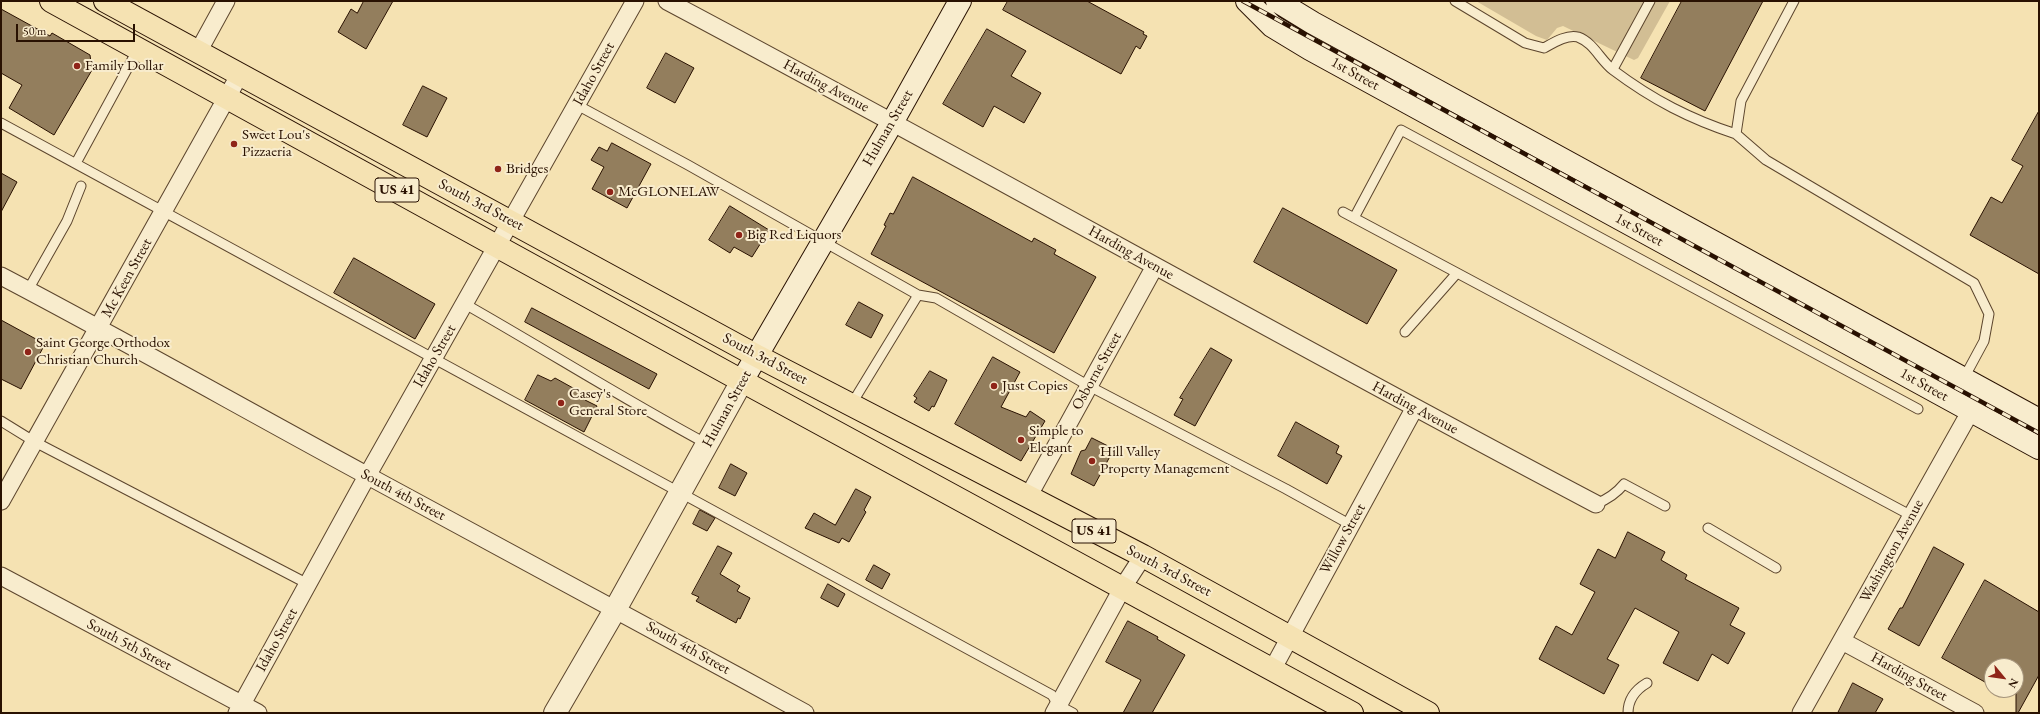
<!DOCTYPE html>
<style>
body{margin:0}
#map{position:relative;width:2040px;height:714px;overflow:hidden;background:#f5e2b2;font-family:"EB Garamond",serif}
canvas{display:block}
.frame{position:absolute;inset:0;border:2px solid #291101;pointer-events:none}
.north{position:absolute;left:1984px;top:658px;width:40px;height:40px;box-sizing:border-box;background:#f8eccd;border:1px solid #a5947b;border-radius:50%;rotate:119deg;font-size:11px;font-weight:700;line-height:16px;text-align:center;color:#291101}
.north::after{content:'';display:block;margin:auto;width:14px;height:18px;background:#8f2418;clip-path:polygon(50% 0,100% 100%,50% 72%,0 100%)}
.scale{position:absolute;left:16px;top:24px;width:119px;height:18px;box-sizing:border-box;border:2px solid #291101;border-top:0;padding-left:5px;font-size:12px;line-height:14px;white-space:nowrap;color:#291101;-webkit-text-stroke:3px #f8eccd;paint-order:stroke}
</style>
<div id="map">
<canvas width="2040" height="714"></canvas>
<div class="frame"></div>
<div class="north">N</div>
<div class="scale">50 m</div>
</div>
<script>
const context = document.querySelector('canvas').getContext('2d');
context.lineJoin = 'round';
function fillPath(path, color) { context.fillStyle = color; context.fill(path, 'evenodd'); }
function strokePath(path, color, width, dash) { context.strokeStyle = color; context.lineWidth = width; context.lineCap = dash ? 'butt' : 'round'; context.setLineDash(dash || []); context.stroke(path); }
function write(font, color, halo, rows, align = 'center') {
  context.font = font + ' "EB Garamond",serif'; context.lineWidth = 4; context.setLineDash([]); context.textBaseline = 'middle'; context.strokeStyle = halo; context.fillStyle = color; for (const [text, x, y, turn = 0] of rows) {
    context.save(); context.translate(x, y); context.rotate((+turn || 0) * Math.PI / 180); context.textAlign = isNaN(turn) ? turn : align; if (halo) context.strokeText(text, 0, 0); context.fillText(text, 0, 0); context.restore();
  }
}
fillPath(new Path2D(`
 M 1476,1 L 1670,1 L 1638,58 L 1634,60 L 1563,26 L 1557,28 L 1547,40 L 1536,36 Z`), '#d2be94');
const building = new Path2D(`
 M 364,1 L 393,1 L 366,49 L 338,32 L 351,9 L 357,13 Z
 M 1008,1 L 1087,1 L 1144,32 L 1143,34 L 1147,36 L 1140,49 L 1136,46 L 1121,74 L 1003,10 Z
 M 1682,1 L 1763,1 L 1705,111 L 1641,78 Z
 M 1,9 L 50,36 L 52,33 L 90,55 L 92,70 L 54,135 L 9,108 L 22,85 L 1,73 Z
 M 987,29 L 1026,51 L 1011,76 L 1041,93 L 1024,123 L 994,106 L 983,127 L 943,104 Z
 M 666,53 L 694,68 L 675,103 L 647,88 Z
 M 423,86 L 447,98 L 427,137 L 403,125 Z
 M 2039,111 L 2039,274 L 1970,235 L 1991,197 L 2002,203 L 2023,166 L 2012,160 Z
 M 612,143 L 651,164 L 627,208 L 592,189 L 604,167 L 591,160 L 599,147 L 607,151 Z
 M 1,173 L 17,182 L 1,212 Z
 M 913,177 L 1032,242 L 1034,238 L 1056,250 L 1054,254 L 1096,277 L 1054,353 L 871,254 L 886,226 L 884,225 L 890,213 L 893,214 Z
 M 730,206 L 769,230 L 752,257 L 734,247 L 730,253 L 709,240 Z
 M 1283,208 L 1397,270 L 1367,324 L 1254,262 Z
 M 354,258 L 435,304 L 415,339 L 334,293 Z
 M 859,302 L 883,315 L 871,338 L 846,325 Z
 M 532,308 L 657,374 L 649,389 L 525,322 Z
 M 1,320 L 45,344 L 21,389 L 1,379 Z
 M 1211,348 L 1232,360 L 1195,426 L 1174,415 L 1183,399 L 1180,398 Z
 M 993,357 L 1020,372 L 1001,407 L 1026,417 L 1030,411 L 1045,421 L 1021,461 L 955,424 Z
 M 930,371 L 947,380 L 934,407 L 932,406 L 929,411 L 914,402 L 917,398 L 914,396 Z
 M 538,375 L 551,381 L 555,378 L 582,393 L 585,400 L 597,406 L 584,432 L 525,400 Z
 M 1296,422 L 1339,446 L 1336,453 L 1342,456 L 1327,484 L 1278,456 Z
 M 1092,438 L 1114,449 L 1094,486 L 1071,474 L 1081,451 L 1085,450 Z
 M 731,464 L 747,473 L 735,496 L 719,488 Z
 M 856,489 L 871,497 L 864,510 L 866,512 L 849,542 L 842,538 L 839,543 L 805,528 L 814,513 L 835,525 Z
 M 700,510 L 715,518 L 707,531 L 693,524 Z
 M 1628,532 L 1665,552 L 1661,560 L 1687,575 L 1685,579 L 1739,608 L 1730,625 L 1745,633 L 1728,664 L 1712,654 L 1698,681 L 1663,663 L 1679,632 L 1635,608 L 1607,659 L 1619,665 L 1604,694 L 1539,659 L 1556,626 L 1572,635 L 1595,592 L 1580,584 L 1598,549 L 1615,558 Z
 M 718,546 L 732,553 L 720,574 L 740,586 L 737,591 L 750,598 L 740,619 L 738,618 L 736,623 L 696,601 L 699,597 L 692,594 Z
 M 1934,547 L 1964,564 L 1919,646 L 1888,629 L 1900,608 L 1902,608 Z
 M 874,565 L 890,574 L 882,589 L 866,580 Z
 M 1985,580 L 2039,612 L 2039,675 L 2018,713 L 2016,713 L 2016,666 L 1992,666 L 1992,686 L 1942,658 Z
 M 828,584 L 845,594 L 838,607 L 821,598 Z
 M 1128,621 L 1158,637 L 1157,639 L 1185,655 L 1152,713 L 1123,713 L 1141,680 L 1106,662 Z
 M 1853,683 L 1883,699 L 1875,713 L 1838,713 Z`);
fillPath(building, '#937e5d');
strokePath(building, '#291101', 1);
const service = new Path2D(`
 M 1455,1 L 1525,43 L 1544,48 C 1553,43 1567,34 1578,37 C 1594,43 1600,60 1613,70 C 1653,100 1690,119 1736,134
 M 1794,1 L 1741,101 L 1736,134 L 1766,160 L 1974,283 L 1989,314 L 1984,341 L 1964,378
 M 1613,69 L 1650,1
 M 577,105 L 688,165 L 918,295 L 936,298 L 1089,386 L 1286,489 L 1351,525
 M 1,123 L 1052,695 L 1058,705 L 1073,713
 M 76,163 L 138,49
 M 1343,212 L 1912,516
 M 1354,218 L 1401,130 L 1918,409
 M 28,290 L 67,221 L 81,186
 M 465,304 C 546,350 625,400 707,444
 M 1405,332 L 1457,273
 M 851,405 L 918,295
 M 1,421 L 35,442 L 308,584
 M 1596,504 C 1608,499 1616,494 1624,484 L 1665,506
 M 1708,528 L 1776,568
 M 1628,713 C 1628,699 1635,690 1647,683`);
const minor = new Path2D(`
 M 667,1 C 978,166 1284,340 1596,504
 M 198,52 L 226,1
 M 1,276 C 125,341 246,410 368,476 C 514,555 660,633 805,713
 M 1028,497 L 1155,266
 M 1,501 L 240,74
 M 1,576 L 258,713
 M 1842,641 L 1975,713
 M 1272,670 L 1414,409
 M 237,713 L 367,476 L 635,1
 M 1054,713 L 1123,587 L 1143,556
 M 1801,713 L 1983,389`);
const tertiary = new Path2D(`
 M 555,713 L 616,608 L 742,381`);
const secondary = new Path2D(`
 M 1247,1 L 1272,26 L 1310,49 L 2039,448
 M 1277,1 L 1313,23 L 2039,420
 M 742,381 L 893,121 L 960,1`);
const trunk = new Path2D(`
 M 51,1 L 742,381 L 1352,713
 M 105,1 L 757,356 L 1143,556 L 1428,713`);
strokePath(service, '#5c452d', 11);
strokePath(minor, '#5c452d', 19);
strokePath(tertiary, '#5c452d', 24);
strokePath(secondary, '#291101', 24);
strokePath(trunk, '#291101', 24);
strokePath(service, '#f8eccd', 9);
strokePath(minor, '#f8eccd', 17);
strokePath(tertiary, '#f8eccd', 22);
strokePath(secondary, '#f8eccd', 22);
strokePath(trunk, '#f5e2b2', 22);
const rail = new Path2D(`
 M 1243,1 L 2039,433`);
strokePath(rail, '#291101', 4.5);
strokePath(rail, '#f8eccd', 3, [9]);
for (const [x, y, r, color] of [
 [77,66,4,"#8f2418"],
 [234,144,4,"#8f2418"],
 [498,169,4,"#8f2418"],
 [610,192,4,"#8f2418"],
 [739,235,4,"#8f2418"],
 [28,352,4,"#8f2418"],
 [994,386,4,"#8f2418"],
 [561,403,4,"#8f2418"],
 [1021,440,4,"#8f2418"],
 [1092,461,4,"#8f2418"]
]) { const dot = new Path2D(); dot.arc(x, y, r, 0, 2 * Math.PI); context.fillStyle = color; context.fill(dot); strokePath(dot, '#f8eccd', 1.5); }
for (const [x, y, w] of [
 [397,190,44],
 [1094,531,44]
]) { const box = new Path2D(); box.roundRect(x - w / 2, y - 12, w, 24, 3); context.fillStyle = '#f8eccd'; context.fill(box); strokePath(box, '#291101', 1); }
write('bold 14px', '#291101', null, [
 ["US 41",397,190],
 ["US 41",1094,531]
]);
write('15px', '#291101', '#f8eccd', [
 ["Family Dollar",85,66],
 ["Sweet Lou's",242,135],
 ["Pizzaeria",242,152],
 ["Bridges",506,169],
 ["McGLONELAW",618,192],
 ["Big Red Liquors",747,235],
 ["Saint George Orthodox",36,343],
 ["Christian Church",36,360],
 ["Just Copies",1002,386],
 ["Casey's",569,394],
 ["General Store",569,411],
 ["Simple to",1029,431],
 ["Elegant",1029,448],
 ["Hill Valley",1100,452],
 ["Property Management",1100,469]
], 'left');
write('15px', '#291101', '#f8eccd', [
 ["Idaho Street",594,74,-61],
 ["1st Street",1355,74,29],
 ["Harding Avenue",826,86,28],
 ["Hulman Street",888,128,-60],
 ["South 3rd Street",481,205,28],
 ["1st Street",1639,230,29],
 ["Harding Avenue",1131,253,29],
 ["Mc Keen Street",127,278,-61],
 ["Idaho Street",435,356,-60],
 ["South 3rd Street",765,359,28],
 ["Osborne Street",1097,371,-61],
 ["1st Street",1924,385,29],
 ["Harding Avenue",1415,408,28],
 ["Hulman Street",727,409,-61],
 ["South 4th Street",403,495,28],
 ["Willow Street",1343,539,-61],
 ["Washington Avenue",1892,551,-61],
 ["South 3rd Street",1169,571,28],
 ["Idaho Street",277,640,-61],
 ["South 5th Street",129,645,28],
 ["South 4th Street",688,648,29],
 ["Harding Street",1909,677,29]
]);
</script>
